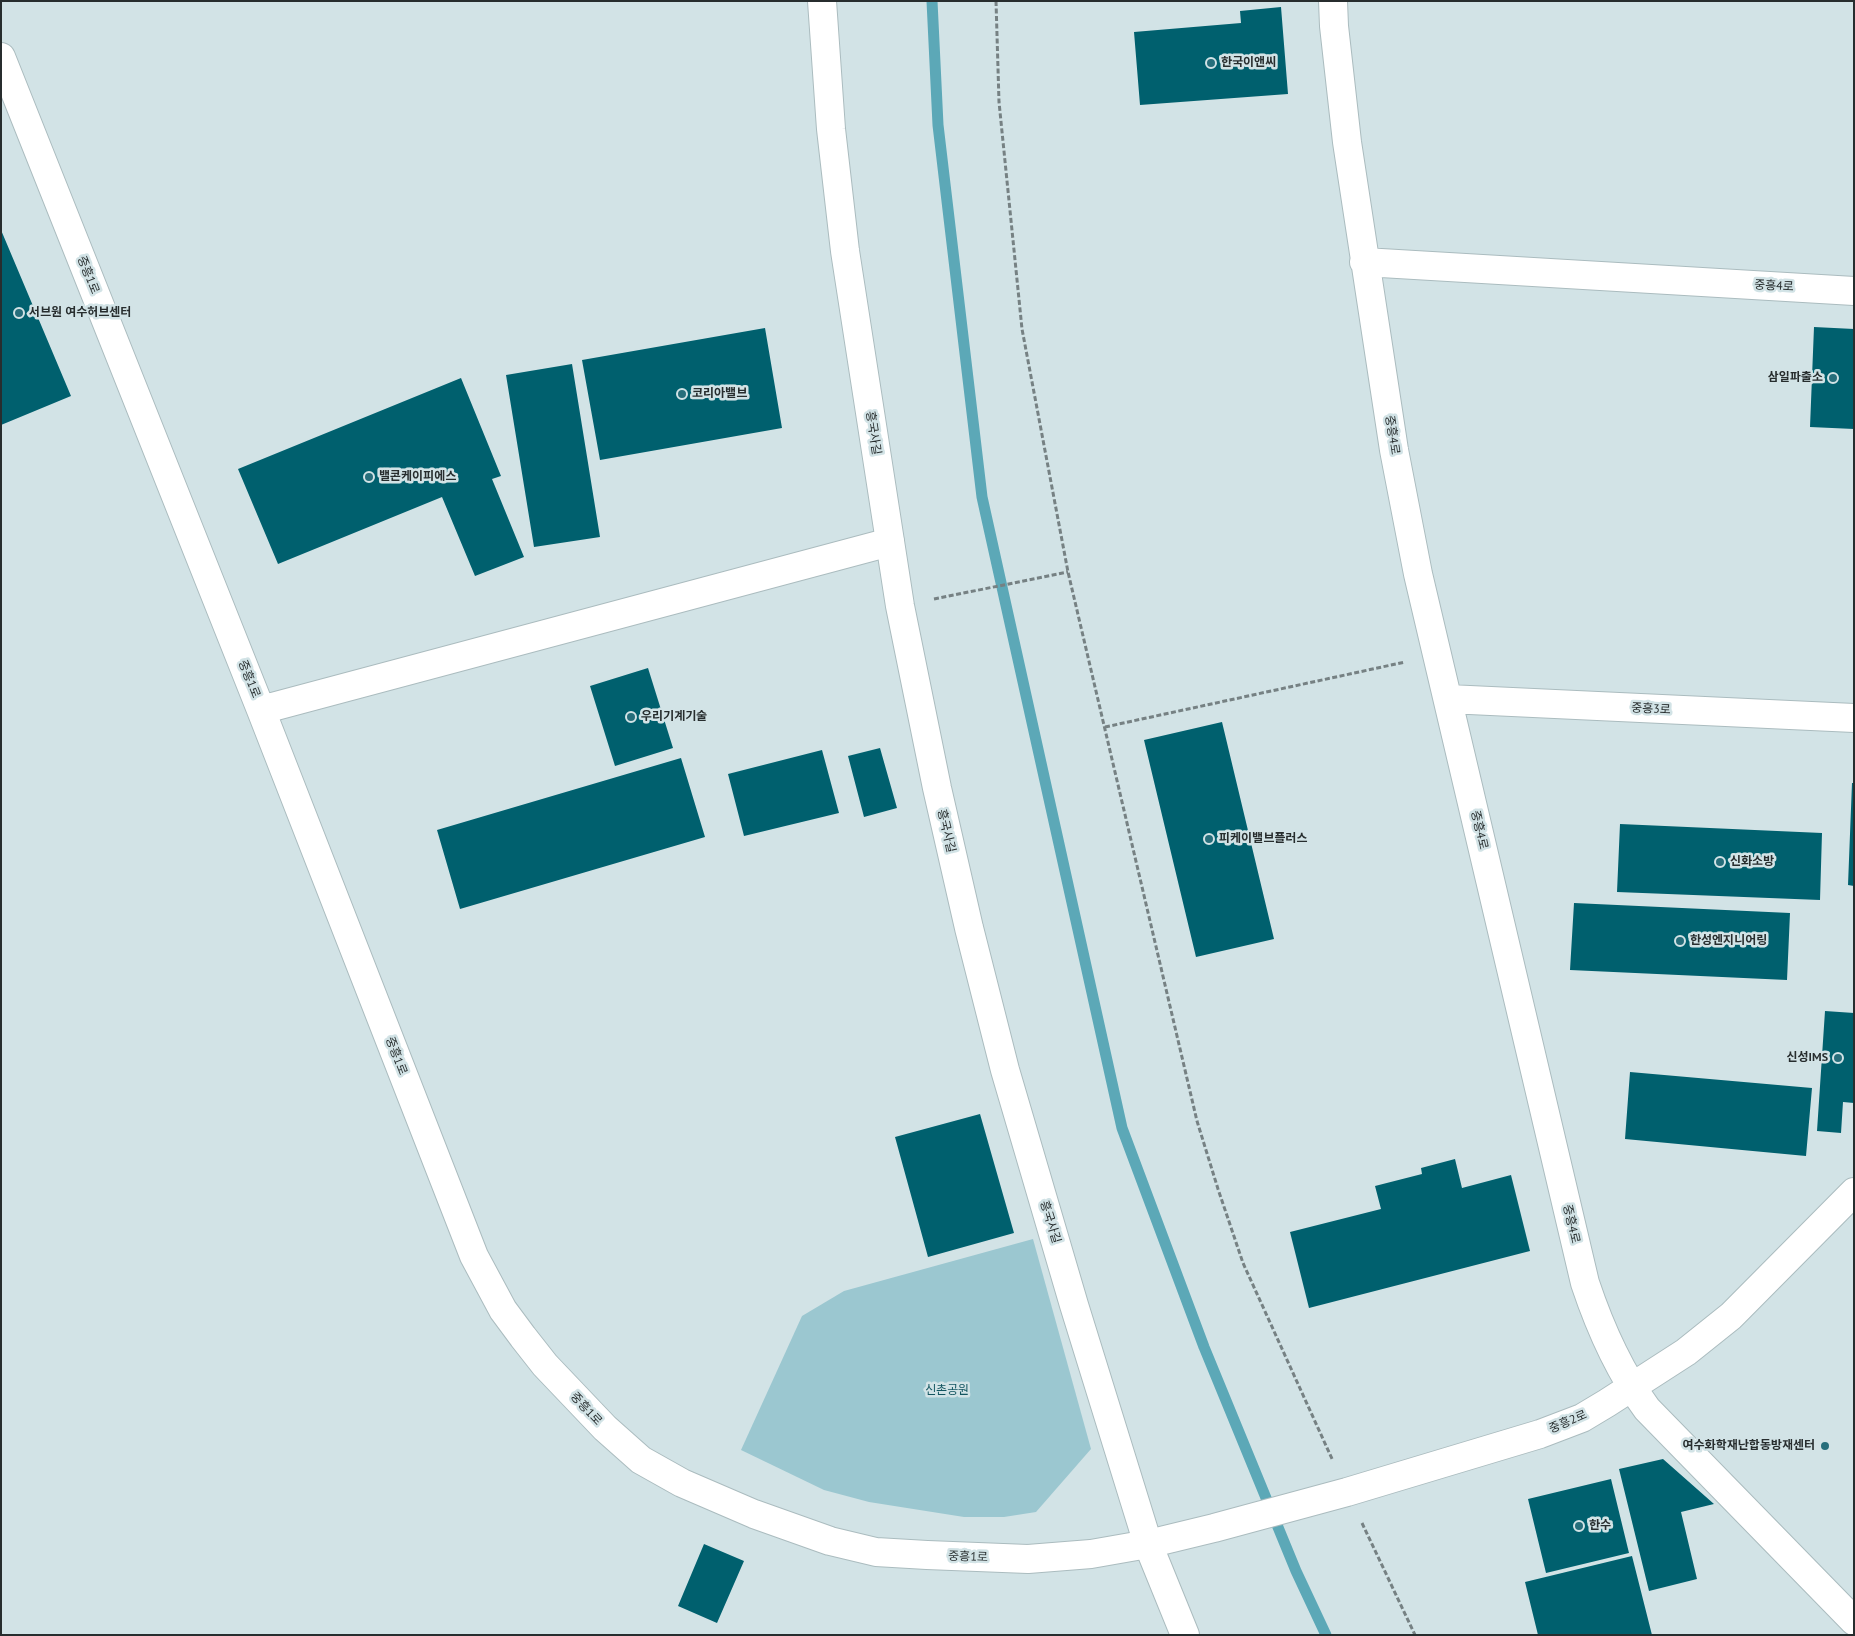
<!DOCTYPE html>
<meta charset="utf-8">
<style>
body{margin:0}
#map{position:relative;width:1855px;height:1636px;overflow:hidden;background:#d2e3e6;font-family:"PT Sans",sans-serif}
canvas{display:block}
.frame{position:absolute;inset:0;border:2px solid #272d2e;pointer-events:none}
</style>
<div id="map">
<canvas width="1855" height="1636"></canvas>
<div class="frame"></div>
</div>
<script>
const context = document.querySelector('canvas').getContext('2d');
context.lineJoin = 'round';
function fillPath(path, color) { context.fillStyle = color; context.fill(path, 'evenodd'); }
function strokePath(path, color, width, dash) { context.strokeStyle = color; context.lineWidth = width; context.lineCap = dash ? 'butt' : 'round'; context.setLineDash(dash || []); context.stroke(path); }
function write(font, color, halo, rows, align = 'center') {
  context.font = font + ' "PT Sans","Noto Sans KR",sans-serif'; context.lineWidth = 5; context.setLineDash([]); context.textBaseline = 'middle'; context.strokeStyle = halo; context.fillStyle = color; for (const [text, x, y, turn = 0] of rows) {
    context.save(); context.translate(x, y); context.rotate((+turn || 0) * Math.PI / 180); context.textAlign = isNaN(turn) ? turn : align; if (halo) context.strokeText(text, 0, 0); context.fillText(text, 0, 0); context.restore();
  }
}
fillPath(new Path2D(`
 M 1033,1239 L 1091,1449 L 1036,1512 L 1004,1517 L 964,1517 L 869,1502 L 824,1490 L 741,1450 L 802,1316 L 844,1291 Z`), '#9bc7d0');
strokePath(new Path2D(`
 M 932,1 L 938,125 L 982,497 L 1122,1128 L 1204,1347 L 1296,1571 L 1326,1635`), '#5ca8b7', 11);
fillPath(new Path2D(`
 M 1281,7 L 1288,94 L 1140,105 L 1134,32 L 1241,23 L 1240,11 Z
 M 1,230 L 71,396 L 1,425 Z
 M 1814,327 L 1854,329 L 1854,429 L 1810,427 Z
 M 765,328 L 782,428 L 600,460 L 582,360 Z
 M 572,364 L 600,537 L 534,547 L 506,375 Z
 M 461,378 L 501,476 L 492,479 L 524,557 L 475,576 L 442,497 L 278,564 L 238,469 Z
 M 648,668 L 673,748 L 615,766 L 590,686 Z
 M 1222,722 L 1274,939 L 1196,957 L 1144,740 Z
 M 880,748 L 897,808 L 864,817 L 848,756 Z
 M 822,750 L 839,813 L 744,836 L 728,774 Z
 M 681,758 L 705,837 L 460,909 L 437,830 Z
 M 1852,783 L 1854,783 L 1854,886 L 1848,885 Z
 M 1620,824 L 1822,833 L 1820,900 L 1617,892 Z
 M 1574,903 L 1790,913 L 1787,980 L 1570,970 Z
 M 1825,1011 L 1854,1013 L 1854,1103 L 1843,1102 L 1841,1133 L 1817,1131 Z
 M 1630,1072 L 1812,1088 L 1806,1156 L 1625,1139 Z
 M 980,1114 L 1014,1233 L 928,1257 L 895,1137 Z
 M 1455,1159 L 1462,1188 L 1511,1175 L 1530,1251 L 1309,1308 L 1290,1232 L 1381,1209 L 1375,1186 L 1422,1174 L 1421,1168 Z
 M 1663,1459 L 1714,1504 L 1681,1512 L 1697,1579 L 1649,1591 L 1619,1469 Z
 M 1611,1479 L 1629,1553 L 1546,1573 L 1528,1499 Z
 M 704,1544 L 744,1561 L 717,1623 L 678,1606 Z
 M 1632,1556 L 1652,1635 L 1538,1635 L 1525,1582 Z`), '#00606e');
const street = new Path2D(`
 M 1333,1 L 1334,26 L 1347,142 L 1394,450 L 1418,574 L 1585,1283 C 1600,1328 1619,1371 1647,1409 L 1854,1621
 M 1,57 L 261,710 L 474,1256 L 503,1310 L 523,1337 L 545,1365 L 605,1428 L 641,1460 L 682,1483 L 754,1514 L 830,1541 L 876,1552 L 927,1555 L 1028,1559 L 1091,1554 L 1148,1544 L 1214,1528 L 1347,1492 L 1540,1434 L 1582,1418 L 1607,1403 L 1686,1352 L 1731,1316 L 1854,1192
 M 1364,262 L 1854,291
 M 1448,699 L 1854,718
 M 261,710 L 890,542`);
const secondary = new Path2D(`
 M 822,1 L 831,129 L 845,251 L 900,606 L 937,788 L 969,928 L 1005,1070 L 1074,1305 L 1148,1544 L 1185,1635`);
strokePath(street, '#abbcbf', 30);
strokePath(secondary, '#abbcbf', 30);
strokePath(new Path2D(`
 M 996,1 L 999,102 L 1022,329 L 1068,572 L 1197,1121 L 1218,1189 L 1243,1263 L 1333,1461
 M 934,599 L 1068,572
 M 1105,727 L 1405,662
 M 1362,1523 L 1415,1635`), '#768183', 3, [5, 2.5]);
strokePath(street, '#fff', 28);
strokePath(secondary, '#fff', 28);
for (const [x, y, r, color] of [
 [1211,63,5,"#266e7b"],
 [19,313,5,"#266e7b"],
 [1833,378,5,"#266e7b"],
 [682,394,5,"#266e7b"],
 [369,477,5,"#266e7b"],
 [631,717,5,"#266e7b"],
 [1209,839,5,"#266e7b"],
 [1720,862,5,"#266e7b"],
 [1680,941,5,"#266e7b"],
 [1838,1058,5,"#266e7b"],
 [1825,1446,5,"#266e7b"],
 [1579,1526,5,"#266e7b"]
]) { const dot = new Path2D(); dot.arc(x, y, r, 0, 2 * Math.PI); context.fillStyle = color; context.fill(dot); strokePath(dot, '#d2e3e6', 2); }
write('bold 12px', '#272d2e', '#d2e3e6', [
 ["한국이앤씨",1221,63],
 ["서브원 여수허브센터",29,313],
 ["삼일파출소",1823,378,"right"],
 ["코리아밸브",692,394],
 ["밸콘케이피에스",379,477],
 ["우리기계기술",641,717],
 ["피케이밸브플러스",1219,839],
 ["신화소방",1730,862],
 ["한성엔지니어링",1690,941],
 ["신성IMS",1828,1058,"right"],
 ["여수화학재난합동방재센터",1815,1446,"right"],
 ["한수",1589,1526]
], 'left');
write('12px', '#272d2e', '#d2e3e6', [
 ["중흥1로",88,275,68],
 ["중흥4로",1774,286,3],
 ["흥국사길",873,433,81],
 ["중흥4로",1392,435,81],
 ["중흥1로",249,679,68],
 ["중흥3로",1651,709,3],
 ["중흥4로",1479,830,77],
 ["흥국사길",946,831,77],
 ["중흥1로",396,1056,69],
 ["흥국사길",1050,1222,73],
 ["중흥4로",1571,1224,77],
 ["중흥1로",586,1409,47],
 ["중흥2로",1568,1422,-23],
 ["중흥1로",968,1557,2]
]);
write('12px', '#145661', '#d2e3e6', [
 ["신촌공원",947,1391]
]);
</script>
